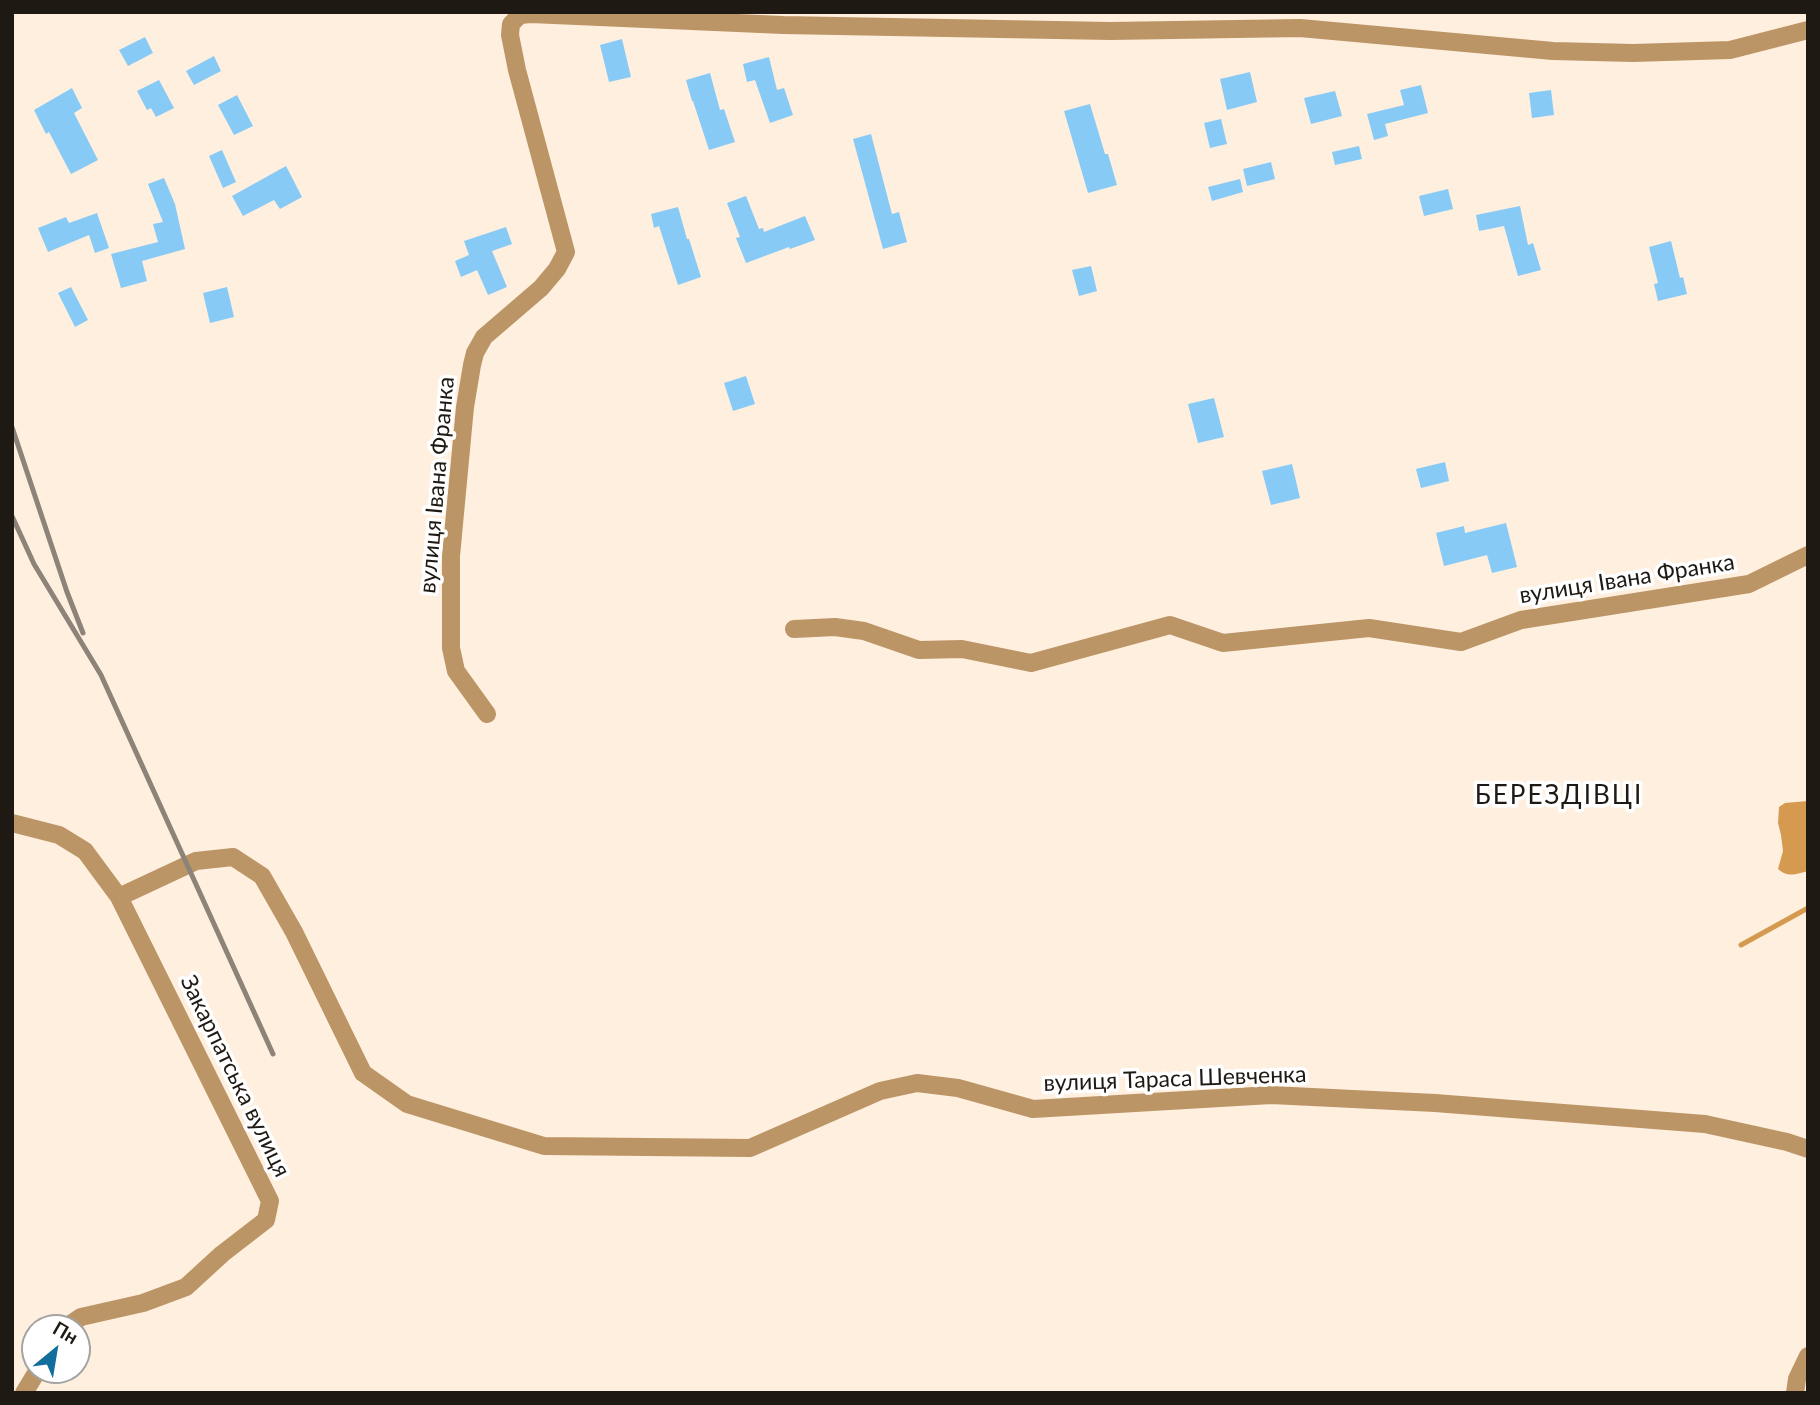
<!DOCTYPE html>
<meta charset="utf-8">
<style>
body{margin:0}
#map{position:relative;width:1820px;height:1405px;overflow:hidden;background:#feefdf;font-family:Lato,sans-serif}
canvas{display:block}
.frame{position:absolute;inset:0;border:14px solid #1e1913;pointer-events:none}
.north{position:absolute;left:21px;top:1314px;width:70px;height:70px;box-sizing:border-box;background:#fff;border:2px solid #a5a3a1;border-radius:50%;rotate:30deg;font-size:19px;font-weight:700;line-height:28px;text-align:center;color:#1e1913}
.north::after{content:'';display:block;margin:auto;width:24px;height:32px;background:#126e9d;clip-path:polygon(50% 0,100% 100%,50% 72%,0 100%)}
</style>
<div id="map">
<canvas width="1820" height="1405"></canvas>
<div class="frame"></div>
<div class="north">Пн</div>
</div>
<script>
const context = document.querySelector('canvas').getContext('2d');
context.lineJoin = 'round';
function fillPath(path, color) { context.fillStyle = color; context.fill(path, 'evenodd'); }
function strokePath(path, color, width, dash) { context.strokeStyle = color; context.lineWidth = width; context.lineCap = dash ? 'butt' : 'round'; context.setLineDash(dash || []); context.stroke(path); }
function write(font, color, halo, rows, align = 'center') {
  context.font = font + ' Lato,sans-serif'; context.lineWidth = 7; context.setLineDash([]); context.textBaseline = 'middle'; context.strokeStyle = halo; context.fillStyle = color; for (const [text, x, y, turn = 0] of rows) {
    context.save(); context.translate(x, y); context.rotate((+turn || 0) * Math.PI / 180); context.textAlign = isNaN(turn) ? turn : align; if (halo) context.strokeText(text, 0, 0); context.fillText(text, 0, 0); context.restore();
  }
}
fillPath(new Path2D(`
 M 1808,801 L 1808,871 C 1797,874 1787,878 1778,869 L 1783,851 L 1781,835 L 1778,823 L 1779,807 L 1785,803 Z`), '#d59a50');
strokePath(new Path2D(`
 M 1741,945 L 1808,908`), '#d59a50', 5);
fillPath(new Path2D(`
 M 145,37 L 153,53 L 128,66 L 119,50 Z
 M 622,39 L 631,77 L 609,82 L 600,45 Z
 M 214,56 L 221,71 L 194,85 L 186,71 Z
 M 769,57 L 777,90 L 784,88 L 793,115 L 770,123 L 755,80 L 747,82 L 743,64 Z
 M 1250,72 L 1257,102 L 1227,110 L 1220,79 Z
 M 710,73 L 720,110 L 724,109 L 735,142 L 709,150 L 693,101 L 692,101 L 686,80 Z
 M 159,80 L 174,108 L 156,117 L 151,108 L 147,110 L 137,91 Z
 M 1421,85 L 1428,113 L 1385,124 L 1388,136 L 1374,140 L 1367,114 L 1404,105 L 1400,90 Z
 M 72,88 L 82,108 L 74,113 L 98,160 L 71,174 L 49,132 L 46,134 L 34,110 Z
 M 1551,90 L 1554,115 L 1532,118 L 1529,93 Z
 M 1335,91 L 1342,116 L 1311,124 L 1304,98 Z
 M 237,95 L 253,126 L 234,135 L 218,105 Z
 M 1090,104 L 1105,154 L 1108,154 L 1117,185 L 1088,193 L 1064,111 Z
 M 1221,119 L 1227,144 L 1210,148 L 1204,123 Z
 M 871,134 L 892,214 L 899,212 L 907,242 L 883,249 L 853,139 Z
 M 1359,146 L 1362,159 L 1335,165 L 1332,152 Z
 M 222,150 L 236,182 L 223,188 L 209,156 Z
 M 1271,162 L 1275,179 L 1247,186 L 1243,169 Z
 M 286,166 L 302,197 L 280,209 L 274,200 L 243,216 L 232,196 Z
 M 164,178 L 175,204 L 185,249 L 142,261 L 147,281 L 121,288 L 111,254 L 158,242 L 153,224 L 163,222 L 148,184 Z
 M 1240,179 L 1243,192 L 1212,201 L 1208,187 Z
 M 1448,189 L 1453,209 L 1424,216 L 1419,196 Z
 M 746,196 L 759,229 L 763,228 L 764,232 L 805,216 L 815,240 L 790,249 L 789,247 L 746,263 L 736,238 L 740,237 L 727,203 Z
 M 1520,206 L 1528,245 L 1533,243 L 1541,270 L 1518,276 L 1504,226 L 1479,231 L 1476,215 Z
 M 678,207 L 687,239 L 689,239 L 701,277 L 678,285 L 659,226 L 654,228 L 651,214 Z
 M 97,213 L 109,248 L 95,253 L 89,235 L 48,252 L 38,228 L 66,217 L 69,223 Z
 M 506,227 L 512,244 L 492,251 L 507,287 L 488,295 L 477,270 L 461,277 L 455,261 L 469,255 L 464,241 Z
 M 1671,241 L 1680,278 L 1683,277 L 1687,294 L 1658,301 L 1654,284 L 1658,283 L 1649,247 Z
 M 1091,266 L 1097,291 L 1079,296 L 1072,270 Z
 M 71,287 L 88,320 L 75,327 L 58,293 Z
 M 227,287 L 234,317 L 210,323 L 203,293 Z
 M 746,376 L 755,404 L 733,411 L 724,383 Z
 M 1214,398 L 1224,437 L 1198,443 L 1188,404 Z
 M 1445,462 L 1449,481 L 1421,488 L 1416,469 Z
 M 1292,464 L 1300,498 L 1271,505 L 1262,471 Z
 M 1506,523 L 1517,567 L 1492,573 L 1487,555 L 1444,566 L 1436,533 L 1464,526 L 1465,533 Z`), '#88caf6');
strokePath(new Path2D(`
 M 794,629 L 835,627 L 864,631 L 919,650 L 962,649 L 1031,663 L 1170,625 L 1223,643 L 1369,628 L 1461,642 L 1521,620 L 1749,584 L 1808,555
 M 487,714 L 456,671 L 451,648 L 451,556 L 465,407 L 472,365 L 475,353 L 484,337 L 541,288 L 557,269 L 566,252 L 517,70 L 510,35 L 511,24 L 520,15 L 531,14 L 783,25 L 1110,31 L 1300,28 L 1553,51 L 1633,53 L 1730,50 L 1808,30
 M 12,823 L 59,835 L 85,851 L 119,897 L 270,1201 L 266,1220 L 222,1254 L 186,1287 L 143,1303 L 81,1317 L 65,1328
 M 119,897 L 196,861 L 233,857 L 262,876 L 294,932 L 363,1073 L 407,1104 L 544,1146 L 750,1148 L 880,1091 L 917,1083 L 958,1088 L 1033,1109 L 1271,1095 L 1435,1103 L 1705,1124 L 1787,1142 L 1808,1149
 M 24,1393 L 38,1370
 M 1795,1393 L 1797,1379 L 1808,1356`), '#bc9566', 18);
strokePath(new Path2D(`
 M 12,427 L 67,592 L 83,633
 M 12,516 L 34,564 L 101,675 L 273,1054`), '#8d8378', 5);
write('23px', '#1e1913', '#fff', [
 ["вулиця Івана Франка",437,485,-85],
 ["вулиця Івана Франка",1627,579,-9],
 ["Закарпатська вулиця",235,1076,64],
 ["вулиця Тараса Шевченка",1175,1079,-2]
]);
context.letterSpacing = '2px';
write('26px', '#1e1913', '#fff', [
 ["БЕРЕЗДІВЦІ",1559,796]
]);
context.letterSpacing = '0px';
</script>
